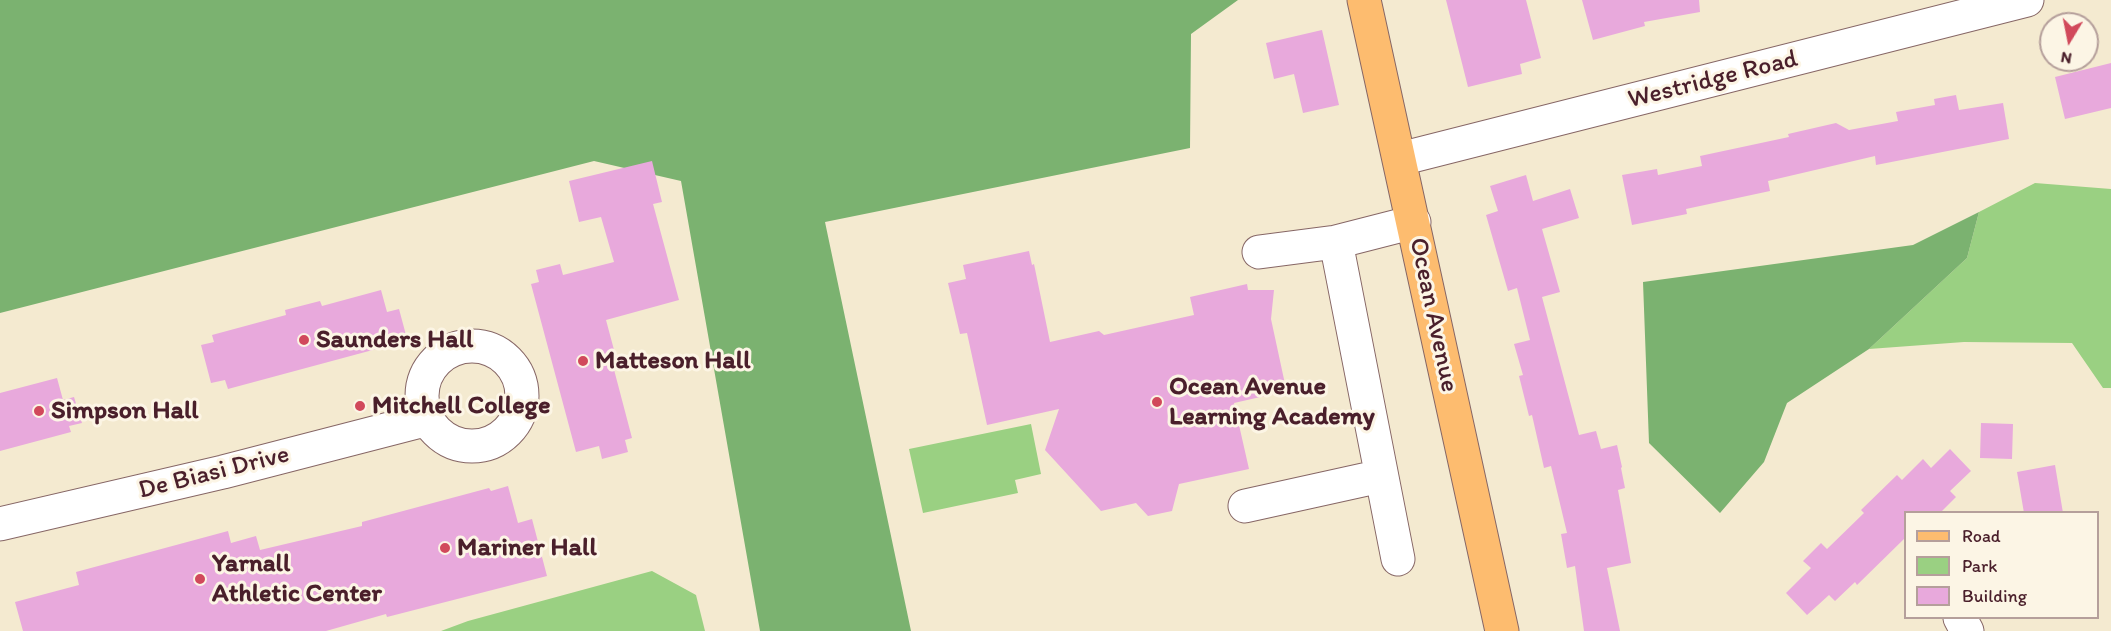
<!DOCTYPE html>
<style>
body{margin:0}
#map{position:relative;width:2111px;height:631px;overflow:hidden;background:#f4ead0;font-family:Itim,sans-serif}
canvas{display:block}
.legend{position:absolute;left:1904px;top:511px;width:195px;height:108px;box-sizing:border-box;background:#fcf5e5;border:2px solid #b59f9b;margin:0;padding:8px 10px;list-style:none;font-size:18px;color:#4a1f2b}
.legend li{display:flex;align-items:center;gap:12px;height:30px}
.legend b{width:30px;border:2px solid #b59f9b}
.north{position:absolute;left:2039px;top:12px;width:60px;height:60px;box-sizing:border-box;background:#fcf5e5;border:2px solid #b59f9b;border-radius:50%;rotate:190deg;font-size:16px;font-weight:700;line-height:24px;text-align:center;color:#4a1f2b}
.north::after{content:'';display:block;margin:auto;width:21px;height:27px;background:#d1495b;clip-path:polygon(50% 0,100% 100%,50% 72%,0 100%)}
</style>
<div id="map">
<canvas width="2111" height="631"></canvas>
<ul class="legend">
<li><b style="height:8px;background:#fdbc6f"></b>Road</li>
<li><b style="height:16px;background:#9ad082"></b>Park</li>
<li><b style="height:16px;background:#e8a9dc"></b>Building</li>
</ul>
<div class="north">N</div>
</div>
<script>
const context = document.querySelector('canvas').getContext('2d');
context.lineJoin = 'round';
function fillPath(path, color) { context.fillStyle = color; context.fill(path, 'evenodd'); }
function strokePath(path, color, width, dash) { context.strokeStyle = color; context.lineWidth = width; context.lineCap = dash ? 'butt' : 'round'; context.setLineDash(dash || []); context.stroke(path); }
function write(font, color, halo, rows, align = 'center') {
  context.font = font + ' Itim,sans-serif'; context.lineWidth = 6; context.setLineDash([]); context.textBaseline = 'middle'; context.strokeStyle = halo; context.fillStyle = color; for (const [text, x, y, turn = 0] of rows) {
    context.save(); context.translate(x, y); context.rotate((+turn || 0) * Math.PI / 180); context.textAlign = isNaN(turn) ? turn : align; if (halo) context.strokeText(text, 0, 0); context.fillText(text, 0, 0); context.restore();
  }
}
fillPath(new Path2D(`
 M 2035,183 L 2111,189 L 2111,388 L 2103,388 L 2072,343 L 1964,342 L 1869,349 L 1967,258 L 1979,212 Z
 M 1031,424 L 1041,474 L 1015,480 L 1018,493 L 923,513 L 909,449 Z
 M 652,571 L 696,595 L 705,631 L 441,631 L 468,621 Z`), '#9ad082');
fillPath(new Path2D(`
 M 0,0 L 1238,0 L 1191,34 L 1190,148 L 825,222 L 911,631 L 760,631 L 681,181 L 594,161 L 0,313 Z
 M 1979,212 L 1967,258 L 1869,349 L 1787,403 L 1764,462 L 1720,513 L 1649,443 L 1643,282 L 1913,245 Z`), '#7bb270');
fillPath(new Path2D(`
 M 1446,0 L 1526,0 L 1541,58 L 1520,64 L 1522,74 L 1468,87 Z
 M 1582,0 L 1699,0 L 1700,12 L 1644,22 L 1645,26 L 1593,40 Z
 M 1322,30 L 1339,105 L 1303,113 L 1294,74 L 1274,79 L 1266,43 Z
 M 2111,63 L 2111,108 L 2065,119 L 2055,77 Z
 M 1956,95 L 1959,110 L 2003,103 L 2009,139 L 1876,165 L 1875,156 L 1768,181 L 1770,191 L 1686,209 L 1687,214 L 1632,225 L 1622,175 L 1657,169 L 1658,175 L 1702,166 L 1700,156 L 1789,137 L 1788,134 L 1836,123 L 1849,130 L 1898,121 L 1896,112 L 1935,105 L 1934,99 Z
 M 652,161 L 662,202 L 653,204 L 679,300 L 606,320 L 617,361 L 612,362 L 632,438 L 625,440 L 628,452 L 602,459 L 599,446 L 576,452 L 531,284 L 539,282 L 536,270 L 560,264 L 563,275 L 614,262 L 601,217 L 579,222 L 569,181 Z
 M 1526,175 L 1533,201 L 1570,189 L 1579,218 L 1542,229 L 1560,292 L 1542,297 L 1579,435 L 1596,431 L 1601,449 L 1617,445 L 1622,467 L 1621,468 L 1625,488 L 1618,490 L 1631,563 L 1607,568 L 1620,631 L 1584,631 L 1575,566 L 1567,568 L 1561,534 L 1567,533 L 1551,466 L 1544,468 L 1532,415 L 1529,416 L 1519,376 L 1523,375 L 1514,344 L 1530,340 L 1517,288 L 1508,291 L 1486,215 L 1498,211 L 1490,186 Z
 M 1029,251 L 1032,265 L 1034,264 L 1050,342 L 1099,331 L 1104,335 L 1194,315 L 1190,297 L 1247,284 L 1248,290 L 1274,290 L 1271,319 L 1285,384 L 1277,386 L 1278,393 L 1234,403 L 1249,469 L 1179,484 L 1172,511 L 1148,516 L 1136,503 L 1101,511 L 1045,450 L 1059,409 L 987,425 L 967,333 L 960,334 L 948,283 L 966,279 L 963,265 Z
 M 381,290 L 387,312 L 399,309 L 406,335 L 394,338 L 395,344 L 228,389 L 225,380 L 211,383 L 201,345 L 214,342 L 212,335 L 286,315 L 285,310 L 320,301 L 322,306 Z
 M 57,378 L 63,400 L 74,397 L 82,423 L 69,426 L 71,432 L 0,451 L 0,393 Z
 M 1981,423 L 2013,424 L 2012,459 L 1980,458 Z
 M 1950,449 L 1971,471 L 1950,491 L 1956,497 L 1940,513 L 1905,513 L 1905,538 L 1857,585 L 1855,582 L 1835,601 L 1829,595 L 1807,615 L 1786,593 L 1811,568 L 1803,561 L 1821,543 L 1827,549 L 1864,513 L 1861,510 L 1897,475 L 1902,480 L 1923,459 L 1931,468 Z
 M 2055,465 L 2063,513 L 2024,513 L 2017,472 Z
 M 508,486 L 518,523 L 532,519 L 547,576 L 387,617 L 386,614 L 326,631 L 23,631 L 15,602 L 79,585 L 76,572 L 228,531 L 231,543 L 256,536 L 260,550 L 362,526 L 362,522 L 489,488 L 491,491 Z`), '#e8a9dc');
const minor = new Path2D(`
 M 1400,159 L 2027,0
 M 1259,252 L 1336,242
 M422 396a50 50 0 1 1 100 0a50 50 0 1 1-100 0Z
 M 1245,506 L 1381,476
 M 0,524 L 223,472 L 428,419
 M 1398,559 L 1336,242 L 1414,222
 M 1960,618 L 1967,631`);
const major = new Path2D(`
 M 1364,0 L 1502,631`);
strokePath(minor, '#866665', 35);
strokePath(major, '#866665', 35);
strokePath(minor, '#fff', 33);
strokePath(major, '#fdbc6f', 33);
for (const [x, y, r, color] of [
 [304,340,6,"#d1495b"],
 [583,361,6,"#d1495b"],
 [1157,402,6,"#d1495b"],
 [360,406,6,"#d1495b"],
 [39,411,6,"#d1495b"],
 [445,548,6,"#d1495b"],
 [200,579,6,"#d1495b"]
]) { const dot = new Path2D(); dot.arc(x, y, r, 0, 2 * Math.PI); context.fillStyle = color; context.fill(dot); strokePath(dot, '#fcf5e5', 2); }
write('26px', '#4a1f2b', '#fcf5e5', [
 ["Westridge Road",1713,80,-14],
 ["Ocean Avenue",1433,315,78],
 ["De Biasi Drive",214,473,-14]
]);
write('bold 26px', '#4a1f2b', '#fcf5e5', [
 ["Saunders Hall",316,340],
 ["Matteson Hall",595,361],
 ["Ocean Avenue",1169,387],
 ["Learning Academy",1169,417],
 ["Mitchell College",372,406],
 ["Simpson Hall",51,411],
 ["Mariner Hall",457,548],
 ["Yarnall",212,564],
 ["Athletic Center",212,594]
], 'left');
</script>
